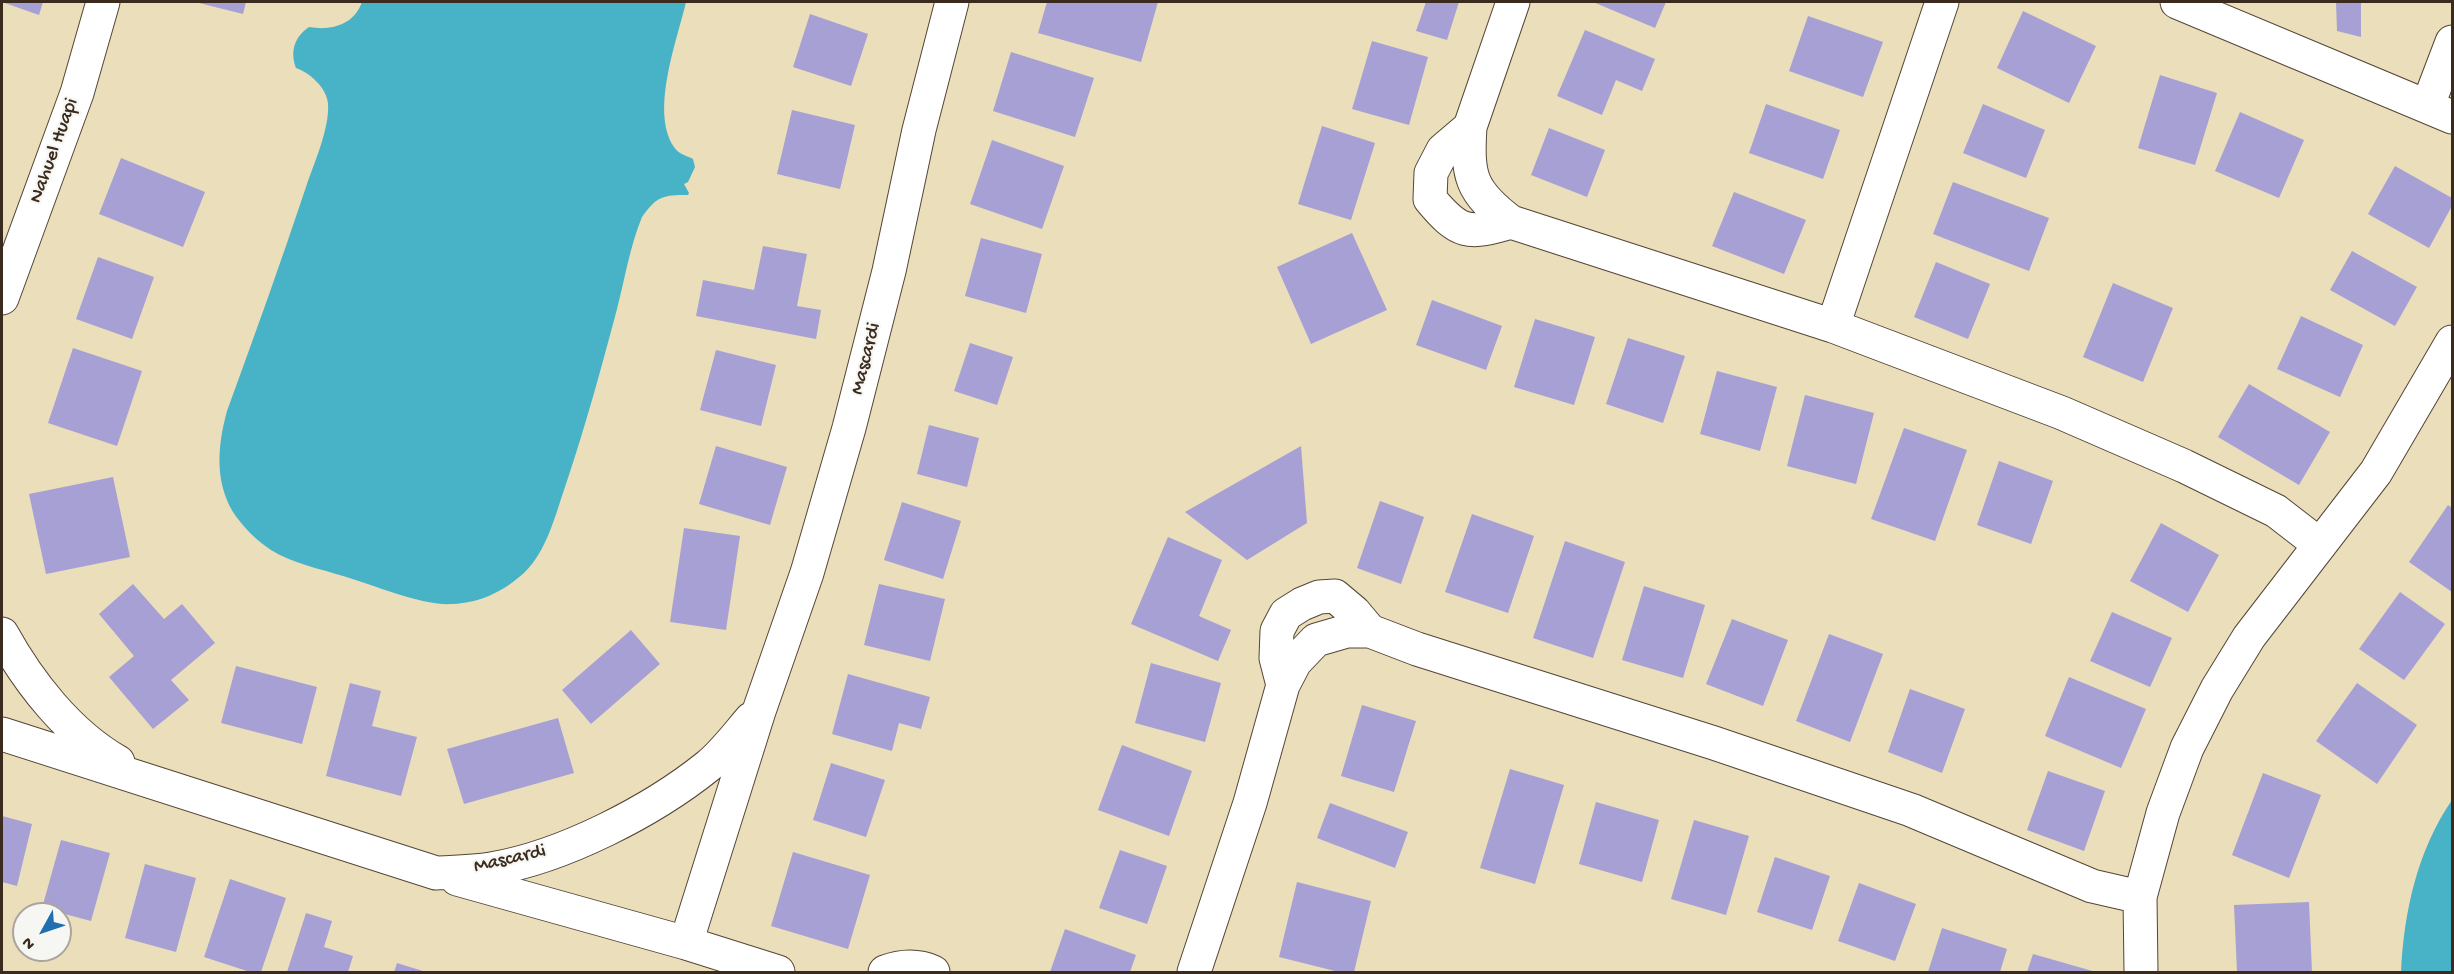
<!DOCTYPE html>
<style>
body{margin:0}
#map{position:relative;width:2454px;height:974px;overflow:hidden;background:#eadebb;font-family:"Gochi Hand",sans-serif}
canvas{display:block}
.frame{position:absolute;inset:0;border:3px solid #3b2a1e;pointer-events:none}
.north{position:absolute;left:12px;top:902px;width:60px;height:60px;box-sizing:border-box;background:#f6f6f2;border:2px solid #aba49d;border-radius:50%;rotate:230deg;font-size:16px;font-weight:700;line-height:24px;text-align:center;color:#3b2a1e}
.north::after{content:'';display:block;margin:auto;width:21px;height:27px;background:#1f6fb2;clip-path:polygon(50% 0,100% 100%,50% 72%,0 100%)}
</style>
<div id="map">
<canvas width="2454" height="974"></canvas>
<div class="frame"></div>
<div class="north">N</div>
</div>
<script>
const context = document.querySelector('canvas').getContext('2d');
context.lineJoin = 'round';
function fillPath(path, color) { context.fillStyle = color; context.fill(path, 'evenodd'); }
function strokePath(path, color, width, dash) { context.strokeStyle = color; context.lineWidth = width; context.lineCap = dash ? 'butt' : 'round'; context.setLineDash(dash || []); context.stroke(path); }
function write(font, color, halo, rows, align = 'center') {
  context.font = font + ' "Gochi Hand",sans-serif'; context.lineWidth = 4.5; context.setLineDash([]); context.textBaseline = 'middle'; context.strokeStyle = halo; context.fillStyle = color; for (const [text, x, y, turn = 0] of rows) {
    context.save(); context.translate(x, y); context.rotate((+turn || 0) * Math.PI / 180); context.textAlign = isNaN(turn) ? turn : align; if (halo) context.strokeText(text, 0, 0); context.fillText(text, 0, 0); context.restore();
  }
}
fillPath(new Path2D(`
 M 362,2 L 686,2 C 677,41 650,111 674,147 C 677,153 687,156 693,159 L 695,167 L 688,182 L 684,184 L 689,193 L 688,195 C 663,195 657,196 642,217 C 630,246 625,278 617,309 C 601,369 585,428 565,487 C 555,516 547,550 525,572 C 504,591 481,603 452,604 C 422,606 374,585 343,576 C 321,569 291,563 271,550 C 257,541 242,526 233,512 C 214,480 218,444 227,411 C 254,337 281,262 306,187 C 314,163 330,128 328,103 C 326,87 310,73 296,68 C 290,52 294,37 309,27 C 331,31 354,25 362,2 Z
 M 2452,800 L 2452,972 L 2401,972 C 2404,912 2417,851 2452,800 Z`), '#48b2c6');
fillPath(new Path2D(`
 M 2,2 L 43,2 L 39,15 Z
 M 195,2 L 246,2 L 243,14 Z
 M 1047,2 L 1158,2 L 1141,62 L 1038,33 Z
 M 1426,2 L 1459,2 L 1447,40 L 1416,31 Z
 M 1593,2 L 1666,2 L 1655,28 Z
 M 2336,2 L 2361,2 L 2361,37 L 2337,31 Z
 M 2023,11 L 2096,46 L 2069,103 L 1997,68 Z
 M 810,14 L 868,34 L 851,86 L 793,67 Z
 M 1808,16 L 1883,42 L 1863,97 L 1789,71 Z
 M 1585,30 L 1655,59 L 1642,91 L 1616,80 L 1602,115 L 1557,96 Z
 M 1372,41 L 1428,57 L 1409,125 L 1352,109 Z
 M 1011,52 L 1094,78 L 1075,137 L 993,111 Z
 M 2160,75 L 2217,93 L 2195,165 L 2138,148 Z
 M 1766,104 L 1840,130 L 1823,179 L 1749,153 Z
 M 1983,104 L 2045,130 L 2026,178 L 1963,153 Z
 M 792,110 L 855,125 L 840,189 L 777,174 Z
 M 2240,112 L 2304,140 L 2279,198 L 2215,171 Z
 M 1322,126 L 1375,143 L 1351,220 L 1298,204 Z
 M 1549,128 L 1605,150 L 1587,197 L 1531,175 Z
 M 992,140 L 1064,166 L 1042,229 L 970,204 Z
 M 121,158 L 205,192 L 183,247 L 99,214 Z
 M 2395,166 L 2452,198 L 2452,206 L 2429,248 L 2368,214 Z
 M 1953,182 L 2049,218 L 2029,271 L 1933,234 Z
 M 1734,192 L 1806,220 L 1784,274 L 1712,246 Z
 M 1352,233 L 1387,310 L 1311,344 L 1277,267 Z
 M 981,238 L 1042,254 L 1026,313 L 965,296 Z
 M 763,246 L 807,254 L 797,306 L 821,310 L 816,339 L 696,316 L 703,280 L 754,290 Z
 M 2352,251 L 2417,287 L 2395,326 L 2330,290 Z
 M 98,257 L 154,277 L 132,339 L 76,319 Z
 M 1936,262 L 1990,284 L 1968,339 L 1914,317 Z
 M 2113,283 L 2173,308 L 2143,382 L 2083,357 Z
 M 1432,300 L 1502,326 L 1486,370 L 1416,345 Z
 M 2301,316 L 2363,345 L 2340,397 L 2277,369 Z
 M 1535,319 L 1595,337 L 1574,405 L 1514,387 Z
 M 1628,338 L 1685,356 L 1663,423 L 1606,404 Z
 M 970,343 L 1013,357 L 997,405 L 954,391 Z
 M 73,348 L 142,371 L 117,446 L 48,423 Z
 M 716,350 L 776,365 L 761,426 L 700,410 Z
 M 1717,371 L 1777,387 L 1760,451 L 1700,434 Z
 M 2249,384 L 2330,432 L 2299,485 L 2218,437 Z
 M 1805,395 L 1874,413 L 1856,484 L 1787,466 Z
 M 929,425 L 979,438 L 967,487 L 917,474 Z
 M 1904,428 L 1967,450 L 1935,541 L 1871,519 Z
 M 716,446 L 787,467 L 770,525 L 699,504 Z
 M 1301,446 L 1307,523 L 1247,560 L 1185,512 Z
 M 1999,461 L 2053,481 L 2031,544 L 1977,525 Z
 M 113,477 L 130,557 L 46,574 L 29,494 Z
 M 1380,501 L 1424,517 L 1401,584 L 1357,568 Z
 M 902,502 L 961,521 L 943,579 L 884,560 Z
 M 2448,505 L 2452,508 L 2452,592 L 2409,562 Z
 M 1472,514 L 1534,536 L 1508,613 L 1445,592 Z
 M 2161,523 L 2219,555 L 2188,612 L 2130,581 Z
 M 684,528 L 740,536 L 726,630 L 670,622 Z
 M 1168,537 L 1222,560 L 1199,616 L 1231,630 L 1218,661 L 1131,624 Z
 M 1565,541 L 1625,562 L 1593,658 L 1533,638 Z
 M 133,584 L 164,619 L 182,604 L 215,643 L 171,680 L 189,700 L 153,729 L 109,677 L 134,656 L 99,614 Z
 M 879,584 L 945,599 L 930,661 L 864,645 Z
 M 1644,586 L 1705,605 L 1683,678 L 1622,660 Z
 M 2400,592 L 2445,624 L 2404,680 L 2359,649 Z
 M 2112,612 L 2172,638 L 2150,687 L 2090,661 Z
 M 1732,619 L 1788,640 L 1763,706 L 1706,684 Z
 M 631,630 L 660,664 L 591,724 L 562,690 Z
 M 1829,634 L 1883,654 L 1850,742 L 1796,721 Z
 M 1151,663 L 1221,683 L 1205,742 L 1135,723 Z
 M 236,666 L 317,687 L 302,744 L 221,723 Z
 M 848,674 L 930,697 L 921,729 L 899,723 L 892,751 L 832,734 Z
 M 2069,677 L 2146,709 L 2121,768 L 2045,736 Z
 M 350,683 L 381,691 L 372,726 L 417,737 L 401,796 L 326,776 Z
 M 2357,683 L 2417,725 L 2377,784 L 2316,741 Z
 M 1910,689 L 1965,709 L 1942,773 L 1888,752 Z
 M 1362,705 L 1416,721 L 1394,792 L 1341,776 Z
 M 558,718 L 574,773 L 464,804 L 447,749 Z
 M 1122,745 L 1192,771 L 1169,836 L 1098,810 Z
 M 831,763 L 885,780 L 866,837 L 813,820 Z
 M 1510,769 L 1564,785 L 1535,884 L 1480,868 Z
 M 2048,771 L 2105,791 L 2084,851 L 2027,830 Z
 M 2263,773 L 2321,795 L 2289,878 L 2232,855 Z
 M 1596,802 L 1659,820 L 1642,882 L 1579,864 Z
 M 1330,803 L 1408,832 L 1395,868 L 1317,838 Z
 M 2,816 L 32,824 L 17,886 L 2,882 Z
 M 1694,820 L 1749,836 L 1726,915 L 1671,899 Z
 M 61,840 L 110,853 L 91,921 L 42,908 Z
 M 1120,850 L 1167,866 L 1147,924 L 1099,908 Z
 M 793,852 L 870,875 L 848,949 L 771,926 Z
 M 1775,857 L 1830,876 L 1812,930 L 1757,912 Z
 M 145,864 L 196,878 L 176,952 L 125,938 Z
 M 230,879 L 286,898 L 261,972 L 250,972 L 204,957 Z
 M 1297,882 L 1371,901 L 1354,972 L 1339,972 L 1279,957 Z
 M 1859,883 L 1916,904 L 1895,961 L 1838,941 Z
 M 2309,902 L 2312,972 L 2237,972 L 2234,905 Z
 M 306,913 L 332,921 L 324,947 L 353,956 L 348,972 L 287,972 Z
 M 1942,928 L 2007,949 L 2000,972 L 1928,972 Z
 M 1065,929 L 1136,955 L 1130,972 L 1050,972 Z
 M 2033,954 L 2096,972 L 2027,972 Z
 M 397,963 L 426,972 L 394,972 Z`), '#a7a0d4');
const minor = new Path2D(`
 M 2177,2 L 2452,117
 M 2428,105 L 2452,42
 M 1470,127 C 1467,176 1470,191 1511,222 L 1833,326 L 2062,413 L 2184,466 L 2276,511 L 2320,545
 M 1511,222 C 1468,235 1459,234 1430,199 L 1431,173 L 1443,150 L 1470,127 L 1513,2
 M 2,298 L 77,93 L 103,2
 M 1833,326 L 1942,2
 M 2,634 C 29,683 69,734 118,762
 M 1283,685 L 1295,662 L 1316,640 L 1347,631 L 1370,631 L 1417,649 L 1714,743 L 1911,810 L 2092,886 L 2140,897
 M 2,734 L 436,873 C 454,872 473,872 491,869 C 563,857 652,811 708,766 C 724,753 738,734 751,719
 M 457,879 L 686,943 L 778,972
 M 686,943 L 759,711 L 807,573 L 849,428 L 889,271 L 919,130 L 952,2
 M 885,972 C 901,966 917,965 933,972
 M 1194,972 L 1250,803 L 1283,685 L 1276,658 L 1277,631 L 1286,614 L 1302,604 L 1319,597 L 1335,596 L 1354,612 L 1370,631
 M 2141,972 L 2140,897 L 2163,813 L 2187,748 L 2217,689 L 2249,637 L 2376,472 L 2452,342`);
strokePath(minor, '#554536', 35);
strokePath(minor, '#fff', 33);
write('20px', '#3b2a1e', '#f6f6f2', [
 ["Nahuel Huapi",55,151,-70],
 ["Mascardi",867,359,-76],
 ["Mascardi",510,860,-13]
]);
</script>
